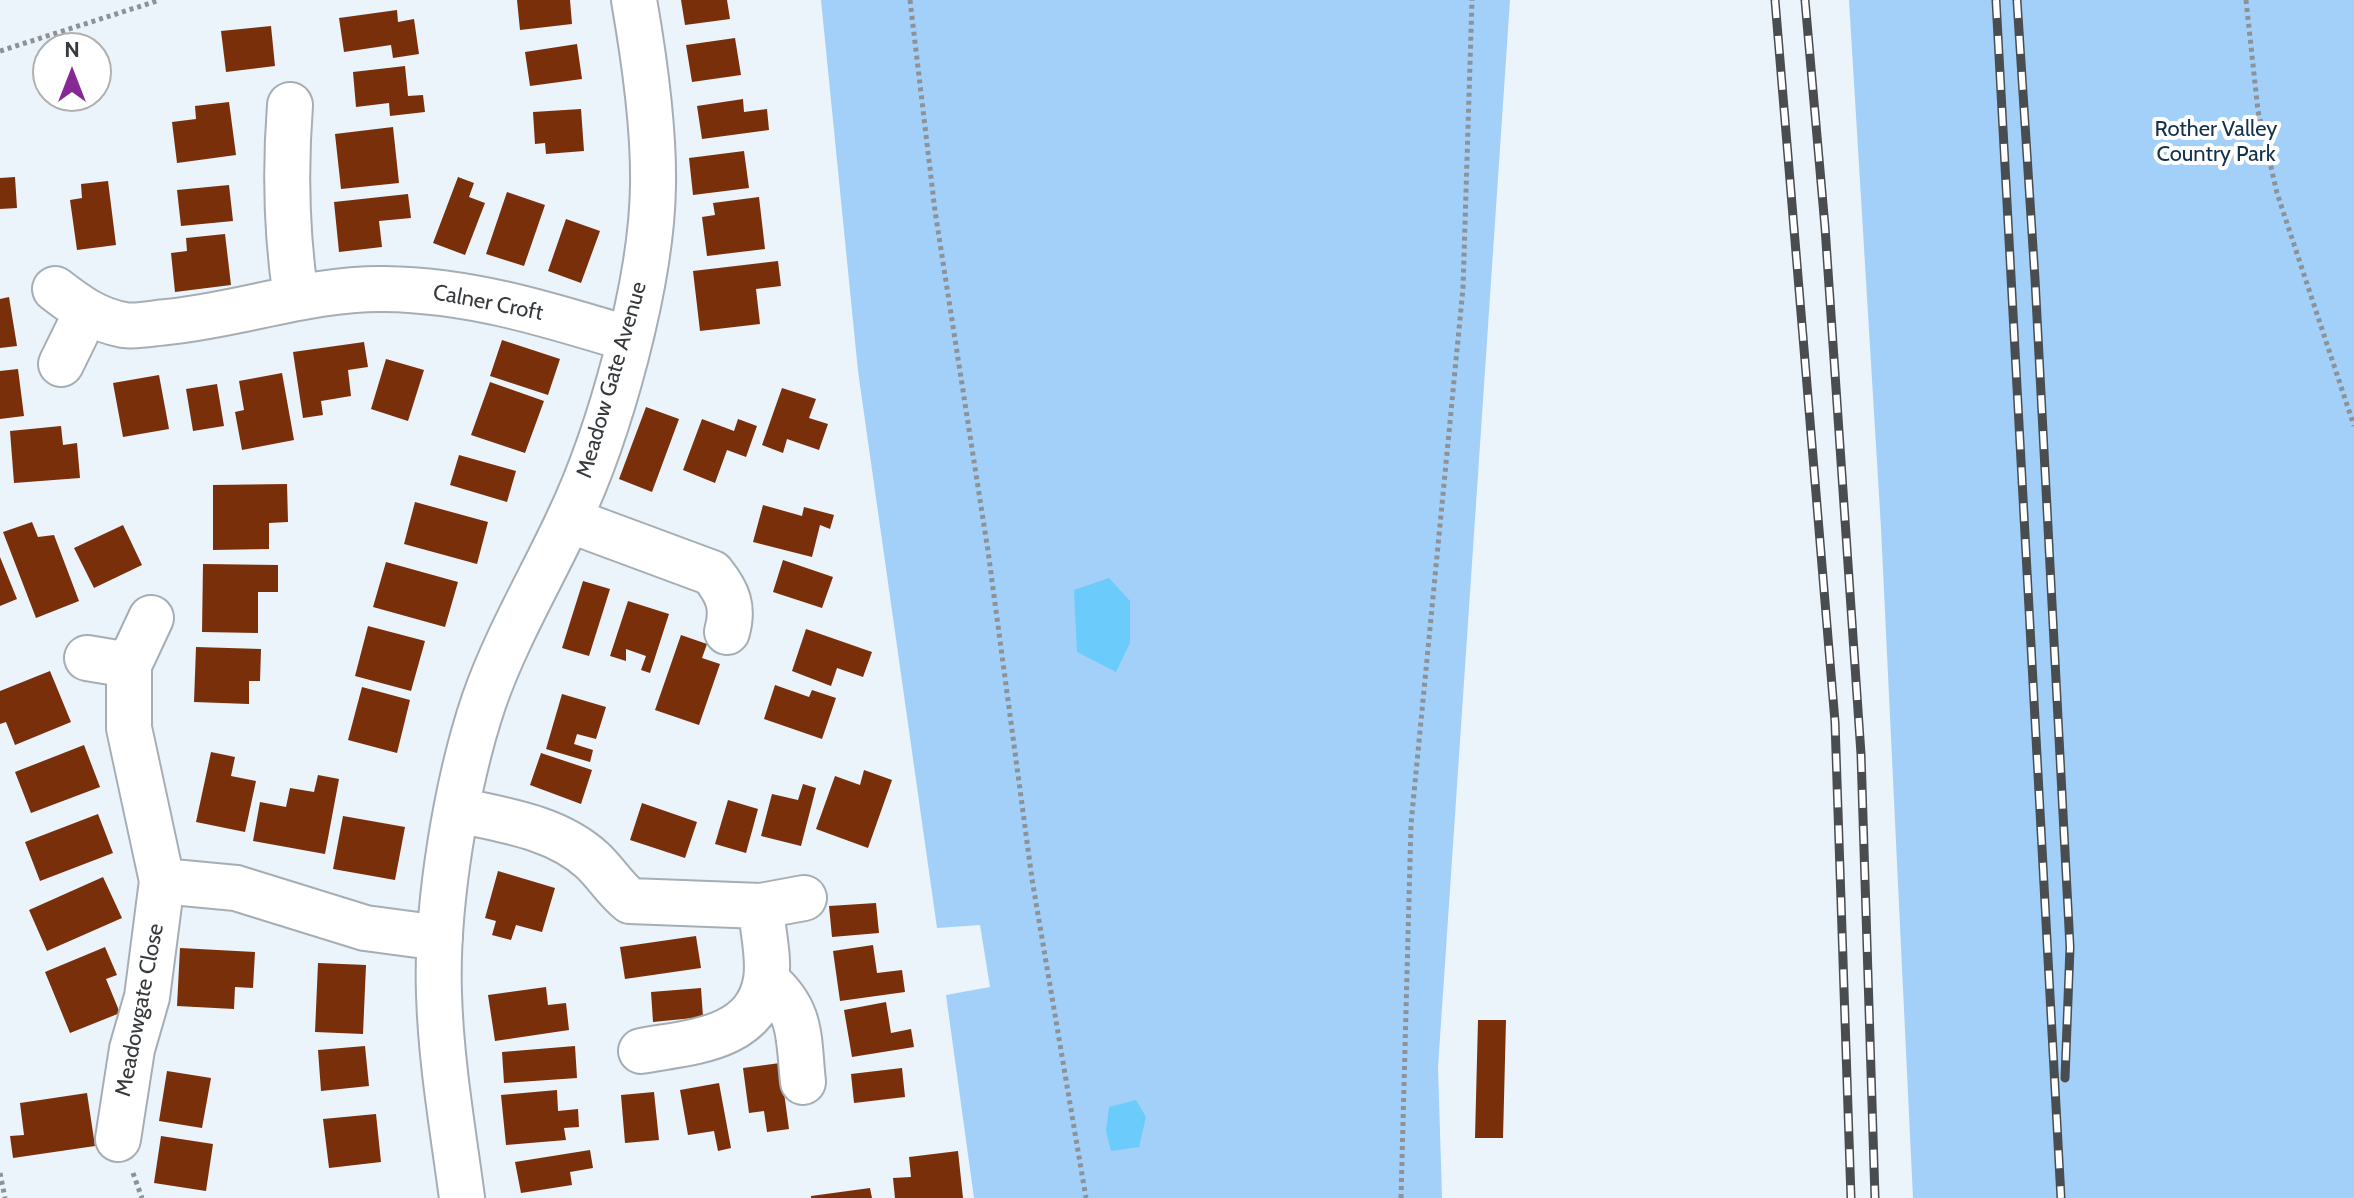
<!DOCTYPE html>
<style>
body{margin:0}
#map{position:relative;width:2354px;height:1198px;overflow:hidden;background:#ebf3fb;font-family:Cabin,sans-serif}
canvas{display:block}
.north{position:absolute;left:32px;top:32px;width:80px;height:80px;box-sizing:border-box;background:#fff;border:2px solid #afb0b1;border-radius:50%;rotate:0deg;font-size:22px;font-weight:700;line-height:32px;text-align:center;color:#373a3d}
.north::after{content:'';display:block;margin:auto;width:28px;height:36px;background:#872994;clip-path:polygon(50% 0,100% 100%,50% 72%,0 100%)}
</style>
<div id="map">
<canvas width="2354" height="1198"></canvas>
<div class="north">N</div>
</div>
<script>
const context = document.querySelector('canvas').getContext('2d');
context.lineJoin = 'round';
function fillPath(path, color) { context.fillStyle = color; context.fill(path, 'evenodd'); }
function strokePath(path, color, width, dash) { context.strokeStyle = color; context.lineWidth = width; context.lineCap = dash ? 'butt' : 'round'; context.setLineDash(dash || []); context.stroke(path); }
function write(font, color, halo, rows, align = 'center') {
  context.font = font + ' Cabin,sans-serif'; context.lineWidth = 8; context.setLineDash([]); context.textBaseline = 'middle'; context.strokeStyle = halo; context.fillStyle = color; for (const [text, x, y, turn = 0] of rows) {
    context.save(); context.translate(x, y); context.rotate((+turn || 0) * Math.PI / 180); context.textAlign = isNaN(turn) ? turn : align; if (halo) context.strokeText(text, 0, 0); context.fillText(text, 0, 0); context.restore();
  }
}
fillPath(new Path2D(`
 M 821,0 L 1510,0 L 1438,1067 L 1442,1198 L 974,1198 L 946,995 L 990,987 L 980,925 L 937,928 L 858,371 Z
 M 1849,0 L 2354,0 L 2354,1198 L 1913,1198 L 1881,528 Z`), '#a2d0f9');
fillPath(new Path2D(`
 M 1109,578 L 1130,601 L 1130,643 L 1116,672 L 1077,652 L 1074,590 Z
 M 1136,1100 L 1146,1117 L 1139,1147 L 1111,1151 L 1106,1131 L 1109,1107 Z`), '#6bccfc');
fillPath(new Path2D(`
 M 517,0 L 570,0 L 572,24 L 520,30 Z
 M 681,0 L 727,0 L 730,19 L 685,25 Z
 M 397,10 L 398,22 L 414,19 L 419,54 L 393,58 L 391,45 L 344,52 L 339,18 Z
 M 271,26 L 275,66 L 226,72 L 221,31 Z
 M 735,38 L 741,75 L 692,82 L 686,45 Z
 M 577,44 L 582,79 L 530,86 L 525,52 Z
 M 405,66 L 408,96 L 423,95 L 425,112 L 390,116 L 389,103 L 356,107 L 353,72 Z
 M 743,99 L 744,112 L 767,109 L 769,130 L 702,139 L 697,106 Z
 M 229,102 L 236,155 L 177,163 L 172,122 L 196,119 L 195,106 Z
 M 581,109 L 584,151 L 546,154 L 545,143 L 535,144 L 533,112 Z
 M 393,127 L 399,183 L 341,189 L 335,134 Z
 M 744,151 L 749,188 L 693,195 L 689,158 Z
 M 15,177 L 17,208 L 0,209 L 0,178 Z
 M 458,177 L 474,183 L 469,197 L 485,203 L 465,255 L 433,243 Z
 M 108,181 L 116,245 L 77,250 L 70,200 L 82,198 L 81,184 Z
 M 229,185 L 233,221 L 181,226 L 177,190 Z
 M 507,192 L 545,205 L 524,266 L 486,254 Z
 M 408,194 L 411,218 L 379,221 L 382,247 L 339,252 L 334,202 Z
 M 759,197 L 765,249 L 707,256 L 702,217 L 715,215 L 713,203 Z
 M 566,219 L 600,231 L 581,283 L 548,271 Z
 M 225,234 L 231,285 L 175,292 L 171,253 L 187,251 L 186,238 Z
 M 778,261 L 781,286 L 756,289 L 760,324 L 700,331 L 693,271 Z
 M 9,297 L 17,346 L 0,348 L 0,299 Z
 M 502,340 L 560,359 L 548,395 L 490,376 Z
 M 364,342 L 368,367 L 348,370 L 351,396 L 321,401 L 323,415 L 303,418 L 293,352 Z
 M 386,359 L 424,370 L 408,421 L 371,409 Z
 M 18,369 L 24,416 L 0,419 L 0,371 Z
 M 282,373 L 294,440 L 242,450 L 235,412 L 244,410 L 239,381 Z
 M 159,375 L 169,429 L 123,437 L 113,383 Z
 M 490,382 L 544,401 L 525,453 L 471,435 Z
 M 217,384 L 224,426 L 193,431 L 186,389 Z
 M 782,388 L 816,399 L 809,418 L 828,424 L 819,450 L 787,439 L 783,453 L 762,445 Z
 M 646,407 L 679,419 L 652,492 L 619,479 Z
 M 702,419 L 734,431 L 738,419 L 757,426 L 746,457 L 727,450 L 715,483 L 683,470 Z
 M 61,426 L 63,445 L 77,443 L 80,478 L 14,483 L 10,431 Z
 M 459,455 L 516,471 L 507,502 L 450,485 Z
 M 287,484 L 288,522 L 269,523 L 269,549 L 213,550 L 213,485 Z
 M 415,502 L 488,522 L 477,564 L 404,544 Z
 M 763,505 L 802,516 L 804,507 L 834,515 L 830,529 L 820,525 L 812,557 L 753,542 Z
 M 32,522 L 38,537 L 54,535 L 79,601 L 36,618 L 3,532 Z
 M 123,525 L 142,565 L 94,588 L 74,548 Z
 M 0,557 L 17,599 L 0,606 Z
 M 783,560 L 833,577 L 822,608 L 773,592 Z
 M 386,562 L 458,582 L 445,627 L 373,607 Z
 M 203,564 L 278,565 L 278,592 L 258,592 L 258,633 L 202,632 Z
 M 583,581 L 610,589 L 589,656 L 562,648 Z
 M 628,601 L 669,614 L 650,673 L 641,670 L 646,656 L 626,649 L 626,661 L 610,656 Z
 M 368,626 L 425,641 L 411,691 L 355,676 Z
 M 806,629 L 872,652 L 863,677 L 837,668 L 831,686 L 792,671 Z
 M 681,635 L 707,644 L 702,658 L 720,664 L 699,725 L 655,710 Z
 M 196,647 L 261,649 L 260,681 L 249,681 L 249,704 L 194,702 Z
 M 50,671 L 71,722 L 15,745 L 6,722 L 0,724 L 0,691 Z
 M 775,685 L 809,697 L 812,690 L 836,698 L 822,739 L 764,719 Z
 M 362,687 L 410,700 L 397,753 L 348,740 Z
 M 562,694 L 606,707 L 596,739 L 577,734 L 574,744 L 593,750 L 590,762 L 546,749 Z
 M 84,745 L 100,787 L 31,813 L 15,772 Z
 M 211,752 L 235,757 L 231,776 L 256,781 L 245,832 L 196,822 Z
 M 541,753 L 592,770 L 581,804 L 530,785 Z
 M 864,770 L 892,780 L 868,848 L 816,829 L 835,776 L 860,785 Z
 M 318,775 L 339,779 L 325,854 L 253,841 L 260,802 L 286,807 L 290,788 L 314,792 Z
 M 803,784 L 816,788 L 801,846 L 761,836 L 772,794 L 798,800 Z
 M 728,800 L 758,809 L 746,853 L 715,844 Z
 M 642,803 L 697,822 L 685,858 L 630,840 Z
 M 98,814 L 113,853 L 40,881 L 25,842 Z
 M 343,816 L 405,827 L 395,880 L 333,869 Z
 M 498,871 L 555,888 L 542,932 L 516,925 L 511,940 L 492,935 L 496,921 L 485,918 Z
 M 103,877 L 122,918 L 47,951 L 29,910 Z
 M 876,903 L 879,933 L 832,937 L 829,906 Z
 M 696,936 L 701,968 L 625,979 L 620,947 Z
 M 873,945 L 877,973 L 902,970 L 905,992 L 840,1001 L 833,951 Z
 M 105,947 L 117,975 L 106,979 L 120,1013 L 70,1033 L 45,972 Z
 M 180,948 L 255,952 L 253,988 L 235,987 L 234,1009 L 177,1006 Z
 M 318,963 L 366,965 L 363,1034 L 315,1032 Z
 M 546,987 L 548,1005 L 566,1003 L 569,1030 L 495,1041 L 488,995 Z
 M 701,988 L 703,1017 L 653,1022 L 651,992 Z
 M 886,1002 L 891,1033 L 911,1029 L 914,1047 L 852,1057 L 844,1010 Z
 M 1478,1020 L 1506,1020 L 1503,1138 L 1475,1138 Z
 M 365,1046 L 369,1086 L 321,1091 L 318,1050 Z
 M 575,1046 L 577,1078 L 504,1083 L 502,1052 Z
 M 780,1063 L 789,1129 L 767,1132 L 764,1111 L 749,1113 L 743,1068 Z
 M 902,1068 L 905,1097 L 854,1103 L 851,1074 Z
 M 167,1071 L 211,1078 L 202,1128 L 159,1121 Z
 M 719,1083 L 731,1148 L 718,1151 L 714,1131 L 688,1135 L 680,1090 Z
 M 557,1090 L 558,1111 L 578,1109 L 579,1127 L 564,1128 L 566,1140 L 506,1145 L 501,1095 Z
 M 654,1092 L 659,1140 L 625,1143 L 621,1095 Z
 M 87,1093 L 95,1146 L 13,1158 L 10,1136 L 24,1135 L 20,1103 Z
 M 376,1114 L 381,1162 L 329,1168 L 323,1119 Z
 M 161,1136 L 213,1144 L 206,1191 L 154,1183 Z
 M 590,1150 L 593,1168 L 570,1172 L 572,1185 L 521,1193 L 515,1162 Z
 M 958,1151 L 963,1198 L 895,1198 L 893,1178 L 911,1177 L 909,1157 Z
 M 870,1188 L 872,1198 L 811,1198 L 811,1196 Z`), '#7a2f0b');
const street = new Path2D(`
 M 290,105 C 285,171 286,232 296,297
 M 55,289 C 77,306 96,320 124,325 C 137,327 154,323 167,322 C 240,315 310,288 384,289 C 470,290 547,314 629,339
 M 61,364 L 86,313
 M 569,520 L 712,573 C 728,593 734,607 727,632
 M 87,658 L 129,665
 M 458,810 C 503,820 556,827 592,860 C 606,873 615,889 630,901 L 761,906 L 804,898
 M 162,881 L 236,888 L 365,928 L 440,938
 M 766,980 C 803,1012 798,1036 803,1082
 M 641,1051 C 688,1042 756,1041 766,980 C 770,958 762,929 761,906
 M 118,1139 L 132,1049 L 147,997 L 162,881 L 129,728 L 129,665 L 151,618
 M 462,1198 C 453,1130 441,1063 439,994 C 436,907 456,784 484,701 C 506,638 540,581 568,521 C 610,433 652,282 653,185 C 654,127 644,57 634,0`);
strokePath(street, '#a6aeb4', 48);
strokePath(new Path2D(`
 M 910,0 L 935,211 L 988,551 L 1032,879 L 1086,1198
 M 2246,0 L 2258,111 L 2277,193 L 2354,426
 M 0,51 L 160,0
 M 0,1173 L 5,1198
 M 133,1173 L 142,1198
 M 1401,1198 L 1411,824 L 1463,288 L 1472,0`), '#8d9298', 5, [4, 4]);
strokePath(street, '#fff', 44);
const rail = new Path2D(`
 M 1775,0 L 1835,722 L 1851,1198
 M 1805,0 L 1825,227 L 1861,754 L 1875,1198
 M 1996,0 L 2061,1198
 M 2017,0 L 2035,279 L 2070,947 L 2065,1078`);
strokePath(rail, '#494d50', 9);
strokePath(rail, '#fff', 6, [18]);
write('22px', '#13324b', '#fff', [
 ["Rother Valley",2216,130],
 ["Country Park",2216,155]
]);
write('22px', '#373a3d', '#fff', [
 ["Calner Croft",488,303,11],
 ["Meadow Gate Avenue",612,380,-74],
 ["Meadowgate Close",140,1010,-79]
]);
</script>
